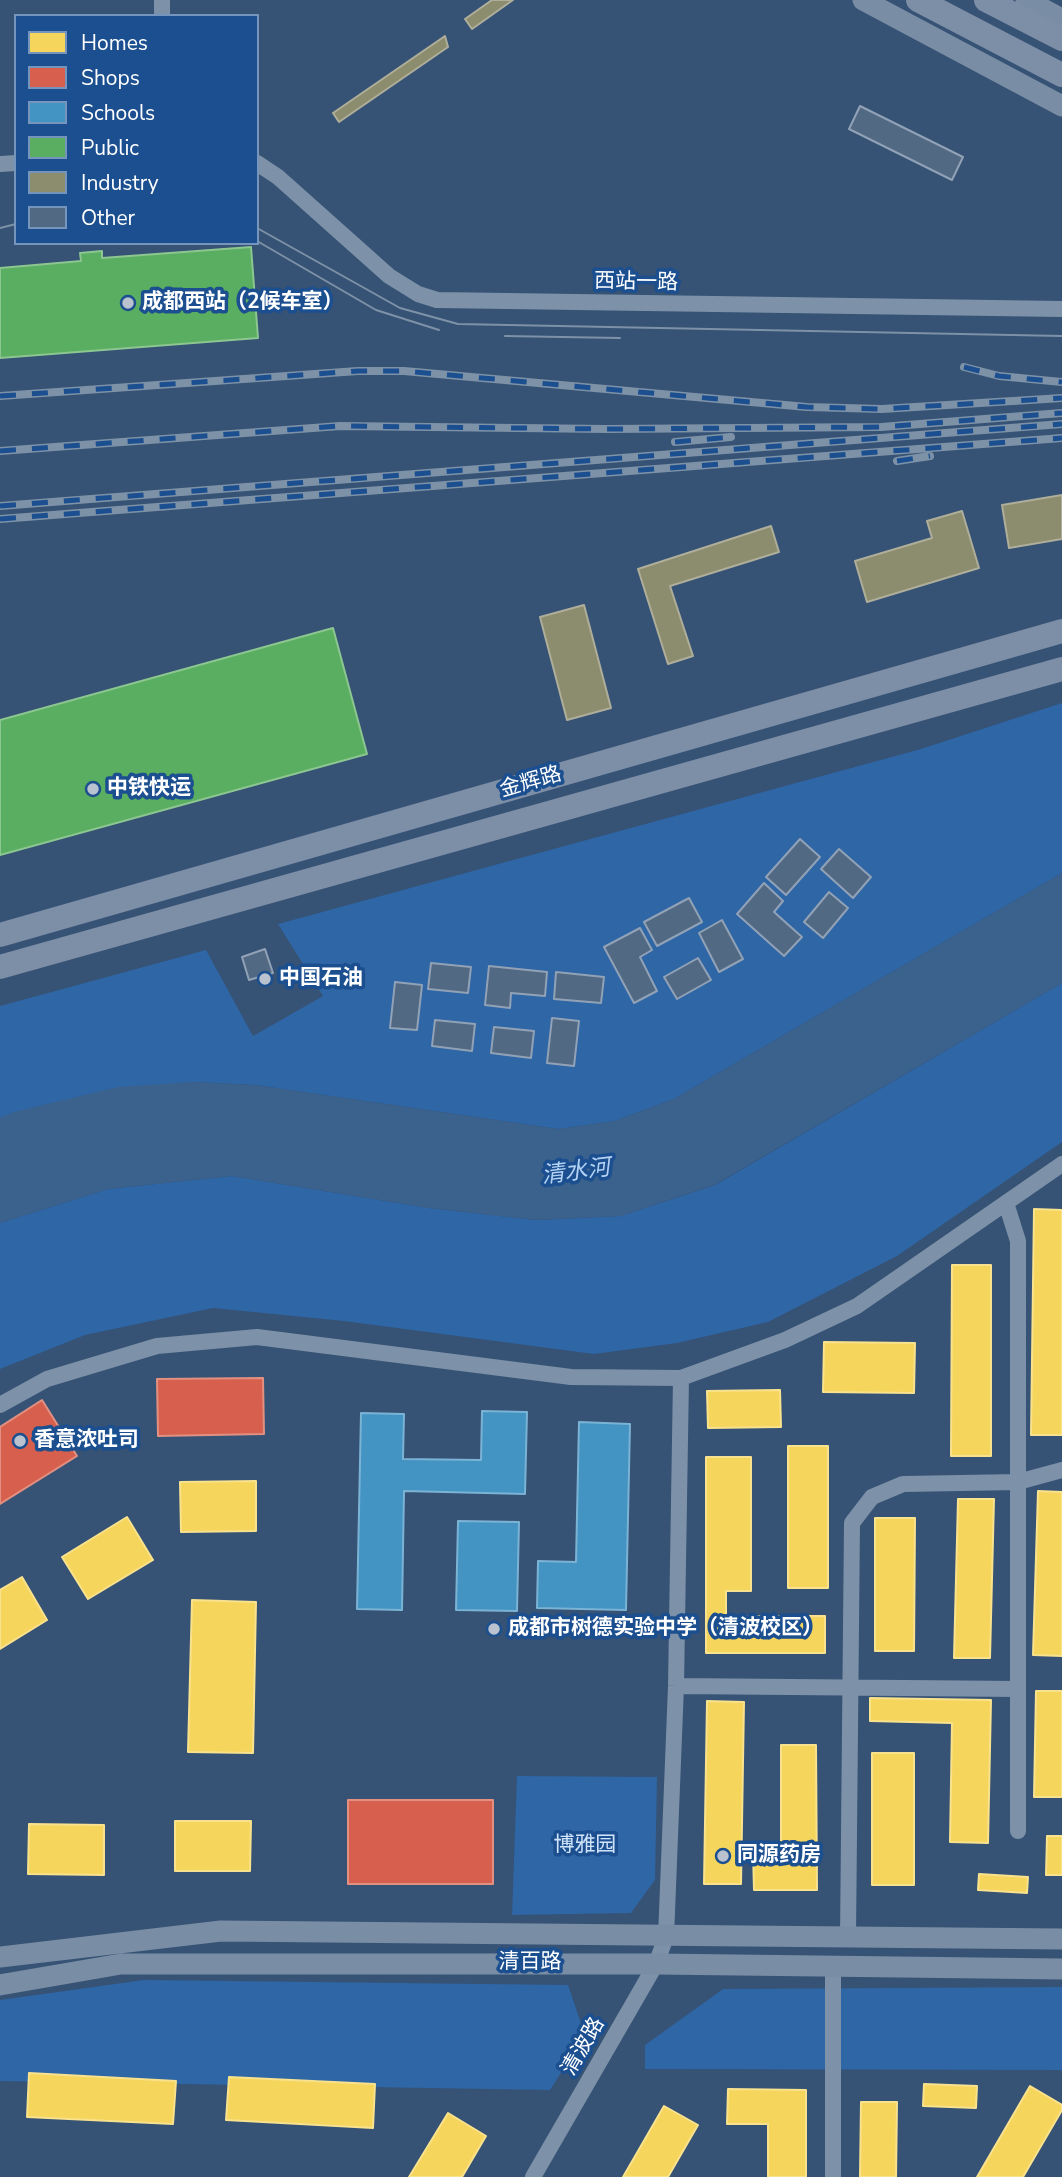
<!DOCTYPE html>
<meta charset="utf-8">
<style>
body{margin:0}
#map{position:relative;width:1062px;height:2177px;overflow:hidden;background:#365274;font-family:"Nunito Sans",sans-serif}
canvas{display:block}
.legend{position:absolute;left:14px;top:14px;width:245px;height:231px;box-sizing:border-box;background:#1b4f8f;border:2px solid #7695bc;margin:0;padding:9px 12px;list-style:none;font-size:21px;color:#fff}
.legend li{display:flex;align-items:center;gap:14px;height:35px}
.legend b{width:35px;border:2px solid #7695bc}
</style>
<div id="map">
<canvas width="1062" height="2177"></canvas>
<ul class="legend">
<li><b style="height:19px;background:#f6d55c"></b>Homes</li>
<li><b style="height:19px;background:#d6604d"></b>Shops</li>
<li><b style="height:19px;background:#4393c3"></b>Schools</li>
<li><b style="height:19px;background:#5aae61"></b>Public</li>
<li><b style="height:19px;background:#8c8c6e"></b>Industry</li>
<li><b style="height:19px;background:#526984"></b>Other</li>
</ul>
</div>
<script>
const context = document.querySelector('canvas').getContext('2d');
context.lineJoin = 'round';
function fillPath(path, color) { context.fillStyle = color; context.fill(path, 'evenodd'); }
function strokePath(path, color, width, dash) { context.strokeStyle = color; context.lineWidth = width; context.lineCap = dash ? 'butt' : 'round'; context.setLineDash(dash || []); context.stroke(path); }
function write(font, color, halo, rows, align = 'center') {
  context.font = font + ' "Nunito Sans","Noto Sans SC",sans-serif'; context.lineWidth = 7; context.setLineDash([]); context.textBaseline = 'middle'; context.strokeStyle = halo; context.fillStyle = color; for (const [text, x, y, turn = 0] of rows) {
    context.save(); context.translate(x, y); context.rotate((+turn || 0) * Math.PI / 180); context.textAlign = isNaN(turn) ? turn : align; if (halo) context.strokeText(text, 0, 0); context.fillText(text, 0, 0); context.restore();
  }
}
fillPath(new Path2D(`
 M 1062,703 L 1062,873 L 674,1099 L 615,1121 L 558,1129 L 255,1085 L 193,1082 L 0,1118 L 0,1006 L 206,950 L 253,1036 L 323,996 L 278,924 L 921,749 Z
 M 1062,983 L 1062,1142 L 897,1256 L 768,1322 L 677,1343 L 594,1354 L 344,1321 L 213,1308 L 85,1335 L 0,1369 L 0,1223 L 108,1189 L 232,1176 L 429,1208 L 536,1220 L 621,1216 L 715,1185 Z
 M 517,1776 L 657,1777 L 655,1880 L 631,1913 L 512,1915 Z
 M 144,1980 L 568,1985 L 585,2035 L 550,2090 L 0,2081 L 0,2000 Z
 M 1062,1987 L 1062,2070 L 645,2069 L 645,2045 L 723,1989 Z`), '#2f66a5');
fillPath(new Path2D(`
 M 1062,873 L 1062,983 L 714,1185 L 621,1216 L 536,1220 L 429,1208 L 232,1176 L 108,1189 L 0,1223 L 0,1118 L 14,1112 L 118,1087 L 193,1082 L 255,1085 L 558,1129 L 615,1121 L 674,1099 Z`), '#3b618d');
const homes = new Path2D(`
 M 1034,1209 L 1062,1210 L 1062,1435 L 1031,1435 Z
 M 952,1265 L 991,1265 L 991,1456 L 951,1456 Z
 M 824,1342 L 915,1343 L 914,1393 L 823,1392 Z
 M 780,1390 L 781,1427 L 708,1428 L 707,1391 Z
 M 788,1446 L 828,1446 L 828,1588 L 788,1588 Z
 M 706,1457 L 751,1457 L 751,1591 L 726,1591 L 726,1616 L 825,1616 L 825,1653 L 706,1653 Z
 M 256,1481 L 256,1531 L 181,1532 L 180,1482 Z
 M 1038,1491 L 1062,1492 L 1062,1656 L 1033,1655 Z
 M 958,1499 L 994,1499 L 990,1658 L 954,1658 Z
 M 127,1517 L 153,1560 L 88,1599 L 62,1557 Z
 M 875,1518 L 915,1518 L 914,1651 L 875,1651 Z
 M 22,1577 L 47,1620 L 0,1649 L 0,1590 Z
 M 192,1600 L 256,1602 L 253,1753 L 188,1752 Z
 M 1036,1691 L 1062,1691 L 1062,1797 L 1034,1797 Z
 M 870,1698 L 991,1700 L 988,1843 L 950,1842 L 952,1723 L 870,1721 Z
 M 707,1701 L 744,1702 L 741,1884 L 704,1884 Z
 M 781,1745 L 816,1745 L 817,1890 L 754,1890 L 753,1852 L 781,1852 Z
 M 872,1753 L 914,1753 L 914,1885 L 872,1885 Z
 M 175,1821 L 251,1821 L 250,1871 L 175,1871 Z
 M 29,1824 L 104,1825 L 104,1875 L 28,1874 Z
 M 1047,1836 L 1062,1836 L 1062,1875 L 1046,1875 Z
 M 979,1874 L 1028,1877 L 1027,1893 L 978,1890 Z
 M 29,2073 L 176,2081 L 173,2124 L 27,2117 Z
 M 229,2077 L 375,2084 L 373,2128 L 226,2120 Z
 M 924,2084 L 977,2086 L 976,2108 L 923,2106 Z
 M 1030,2086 L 1062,2105 L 1062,2110 L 1023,2177 L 977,2177 Z
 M 728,2089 L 806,2090 L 806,2177 L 768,2177 L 768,2124 L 727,2124 Z
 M 861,2102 L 897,2102 L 896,2177 L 860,2177 Z
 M 664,2106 L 698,2125 L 668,2177 L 623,2177 Z
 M 448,2113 L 486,2136 L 462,2177 L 409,2177 Z`);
fillPath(homes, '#f6d55c');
strokePath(homes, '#f9e28d', 2);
const shops = new Path2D(`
 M 263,1378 L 264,1434 L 158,1436 L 157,1379 Z
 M 42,1400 L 77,1456 L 0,1504 L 0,1427 Z
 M 348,1800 L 493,1800 L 493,1884 L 348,1884 Z`);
fillPath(shops, '#d6604d');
strokePath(shops, '#e29082', 2);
const schools = new Path2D(`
 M 482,1411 L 527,1412 L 525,1494 L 404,1491 L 402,1610 L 357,1609 L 361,1413 L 404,1414 L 403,1459 L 481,1460 Z
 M 579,1422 L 630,1424 L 626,1610 L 537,1608 L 538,1561 L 576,1562 Z
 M 458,1521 L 519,1522 L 517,1611 L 456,1610 Z`);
fillPath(schools, '#4393c3');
strokePath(schools, '#7bb3d5', 2);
const public = new Path2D(`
 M 251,247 L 258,338 L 0,358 L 0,268 L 81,261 L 80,253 L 102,251 L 102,258 Z
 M 333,628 L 367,754 L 0,855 L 0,720 Z`);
fillPath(public, '#5aae61');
strokePath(public, '#8cc690', 2);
const industry = new Path2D(`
 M 492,0 L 513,0 L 472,29 L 465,19 Z
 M 445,36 L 448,47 L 339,122 L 333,113 Z
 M 1062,495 L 1062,539 L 1009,548 L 1002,505 Z
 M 962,511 L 979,568 L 867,602 L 855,561 L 932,538 L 927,521 Z
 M 771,526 L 779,552 L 670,586 L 693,656 L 668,664 L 638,569 Z
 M 584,605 L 611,708 L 567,720 L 540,617 Z`);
fillPath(industry, '#8c8c6e');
strokePath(industry, '#aeae9a', 2);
const building = new Path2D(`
 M 860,106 L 963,157 L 952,180 L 849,129 Z
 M 800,839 L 820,857 L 786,895 L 766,877 Z
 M 839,849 L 871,877 L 853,898 L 821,869 Z
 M 764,883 L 783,901 L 774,912 L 802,937 L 784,956 L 737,914 Z
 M 829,892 L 848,908 L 823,938 L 804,922 Z
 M 689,898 L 702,922 L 657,946 L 644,922 Z
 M 722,920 L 743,959 L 719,972 L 699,933 Z
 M 640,928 L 652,950 L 640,957 L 657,991 L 634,1003 L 604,947 Z
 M 265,949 L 273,973 L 249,980 L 242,957 Z
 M 698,958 L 711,980 L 677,999 L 664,977 Z
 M 431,963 L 471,967 L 468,993 L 428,989 Z
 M 489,966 L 547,972 L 545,996 L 511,993 L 510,1008 L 485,1005 Z
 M 556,972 L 604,977 L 601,1003 L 554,999 Z
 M 395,982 L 422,985 L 417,1030 L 390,1028 Z
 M 552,1018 L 579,1021 L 574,1066 L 547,1063 Z
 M 435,1020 L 475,1024 L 472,1051 L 432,1046 Z
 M 494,1027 L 534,1031 L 531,1058 L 491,1053 Z`);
fillPath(building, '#526984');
strokePath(building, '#92a2b6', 2);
strokePath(new Path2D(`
 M 162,16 L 162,0
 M 257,163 L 278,177 L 389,276 L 418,294 L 437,300 L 1062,309
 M 0,164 L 16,163
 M 1006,1203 L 1018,1241 L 1018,1831
 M 0,1405 L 47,1379 L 157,1346 L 257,1337 L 571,1377 L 681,1378 L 785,1340 L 857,1306 L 1062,1164
 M 676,1686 L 1018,1689
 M 848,1937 L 852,1523 L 872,1497 L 903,1484 L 1018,1482 L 1062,1470
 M 533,2177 L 656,1964 L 666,1937 L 676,1686 L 681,1378
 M 833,2177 L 833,1967`), '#7d92a8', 16);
strokePath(new Path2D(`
 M 863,0 L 1062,106
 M 1026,0 L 1062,19
 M 0,1957 L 221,1931 L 1062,1939
 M 0,1985 L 121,1964 L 656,1964 L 1062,1969`), '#798da4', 21);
strokePath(new Path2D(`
 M 918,0 L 1062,75
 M 986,0 L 1062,39
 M 0,935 L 1062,631
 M 0,967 L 1062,669`), '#7d8ea7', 24);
strokePath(new Path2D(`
 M 0,228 L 16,224
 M 257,228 L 400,308 L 458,324 L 1062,336
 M 257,241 L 376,310 L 439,330
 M 505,336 L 620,338`), '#7e92a7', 2);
const rail = new Path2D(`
 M 964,367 L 999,376 L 1062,382
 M 0,396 L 358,371 L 404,371 L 807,407 L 882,409 L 1062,398
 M 675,442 L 731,437
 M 0,451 L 340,426 L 607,429 L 881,427 L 1062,413
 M 897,461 L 930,456
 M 0,506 L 1062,424
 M 0,519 L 1062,438`);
strokePath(rail, '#7e92a7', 8);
strokePath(rail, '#1b4f8f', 5, [16]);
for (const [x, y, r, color] of [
 [128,303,7,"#b9c2ce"],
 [93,789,7,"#b9c2ce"],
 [265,979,7,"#b9c2ce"],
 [20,1441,7,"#b9c2ce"],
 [494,1629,7,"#b9c2ce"],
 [723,1856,7,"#b9c2ce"]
]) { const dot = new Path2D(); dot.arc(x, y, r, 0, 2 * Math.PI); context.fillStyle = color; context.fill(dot); strokePath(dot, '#1b4f8f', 2.5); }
write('21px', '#fff', '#1b4f8f', [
 ["西站一路",636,283,1],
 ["金辉路",531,783,-16],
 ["清百路",530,1963],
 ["清波路",584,2047,-60]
]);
write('bold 21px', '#fff', '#1b4f8f', [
 ["成都西站（2候车室）",142,303],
 ["中铁快运",107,789],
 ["中国石油",279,979],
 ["香意浓吐司",34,1441],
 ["成都市树德实验中学（清波校区）",508,1629],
 ["同源药房",737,1856]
], 'left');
write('21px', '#cfe3fa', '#1b4f8f', [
 ["博雅园",585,1846]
]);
write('italic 23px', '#b5d3f5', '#1b4f8f', [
 ["清水河",576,1173,-7]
]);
</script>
